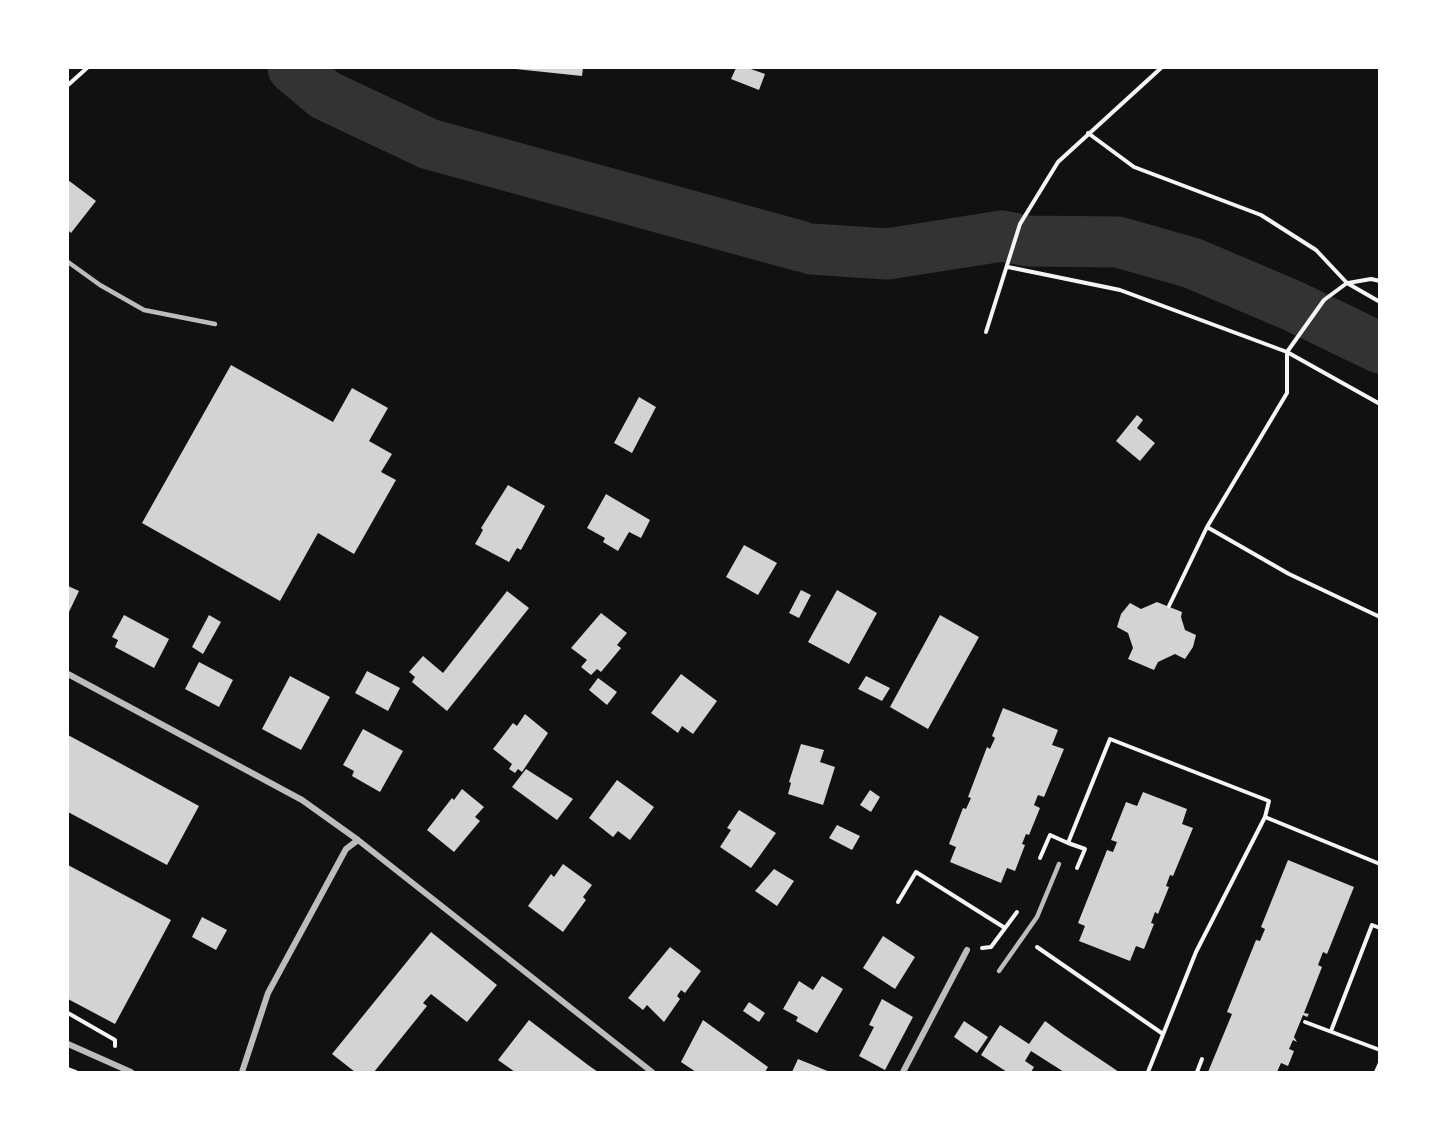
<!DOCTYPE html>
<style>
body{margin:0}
#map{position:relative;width:1447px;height:1140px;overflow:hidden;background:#111;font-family:Bitter,serif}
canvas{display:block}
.frame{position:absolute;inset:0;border:69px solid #fff;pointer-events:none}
</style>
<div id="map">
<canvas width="1447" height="1140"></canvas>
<div class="frame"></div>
</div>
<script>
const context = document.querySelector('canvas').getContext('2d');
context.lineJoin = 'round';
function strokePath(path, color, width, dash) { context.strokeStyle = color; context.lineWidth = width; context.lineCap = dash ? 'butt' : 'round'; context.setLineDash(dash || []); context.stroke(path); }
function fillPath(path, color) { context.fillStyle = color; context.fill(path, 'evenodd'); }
strokePath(new Path2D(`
 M 293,68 L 325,95 L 429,144 L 800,246
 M 811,249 L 887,254 L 1002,236 L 1028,241 L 1118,242 L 1192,263 L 1293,306 L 1380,348`), '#333', 51);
fillPath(new Path2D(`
 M 506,68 L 583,68 L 582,76 Z
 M 736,68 L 748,68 L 765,74 L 759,90 L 731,79 Z
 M 68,180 L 96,201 L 71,233 L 68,230 Z
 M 231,365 L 333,422 L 352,388 L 388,408 L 369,441 L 392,454 L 381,472 L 396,480 L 354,554 L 318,533 L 280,601 L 142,523 Z
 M 639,397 L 656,407 L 632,453 L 614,443 Z
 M 1137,415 L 1143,420 L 1137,428 L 1155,443 L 1140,461 L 1116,441 Z
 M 508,485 L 545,506 L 521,550 L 517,548 L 509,562 L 475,544 L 483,530 L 481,528 Z
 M 606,494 L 650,520 L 641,538 L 629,532 L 618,551 L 603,542 L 605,538 L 587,528 Z
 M 744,545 L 777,563 L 758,595 L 726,577 Z
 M 68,586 L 79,591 L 68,614 Z
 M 801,590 L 811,595 L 799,618 L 789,613 Z
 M 837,590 L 877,613 L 849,664 L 808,642 Z
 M 507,591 L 529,608 L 447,711 L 412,682 L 415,677 L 409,672 L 423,656 L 443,673 Z
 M 1157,602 L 1182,612 L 1181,617 L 1185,630 L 1196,635 L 1193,647 L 1185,659 L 1175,654 L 1158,662 L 1154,670 L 1128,659 L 1133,648 L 1128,633 L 1117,627 L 1121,614 L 1130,603 L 1141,609 Z
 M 601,613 L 627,633 L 617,645 L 621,648 L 601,672 L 597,669 L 591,675 L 581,667 L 587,660 L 571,648 Z
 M 124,615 L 169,639 L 154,668 L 115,647 L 118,640 L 112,637 Z
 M 209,615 L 221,622 L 203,654 L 192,647 Z
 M 940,615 L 979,637 L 928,729 L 890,707 Z
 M 199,662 L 233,680 L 219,707 L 185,689 Z
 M 367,671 L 400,688 L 388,711 L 355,693 Z
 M 681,674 L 717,701 L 693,734 L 682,726 L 678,733 L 651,713 Z
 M 290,676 L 330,697 L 301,750 L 262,729 Z
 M 866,676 L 890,688 L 882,701 L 858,689 Z
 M 598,678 L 617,692 L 607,705 L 589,690 Z
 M 1003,708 L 1058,730 L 1052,745 L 1064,749 L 1044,797 L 1038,795 L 1034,805 L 1040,808 L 1029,835 L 1026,834 L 1022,844 L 1025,845 L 1015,871 L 1007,868 L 1001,883 L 950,862 L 956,847 L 949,844 L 963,808 L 966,809 L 971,798 L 968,797 L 987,747 L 990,749 L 995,738 L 992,736 Z
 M 525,714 L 548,733 L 522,772 L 518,769 L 515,773 L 509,769 L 512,764 L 493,749 L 513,723 L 517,726 Z
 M 363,729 L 403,751 L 380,792 L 352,776 L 354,771 L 343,765 Z
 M 68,735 L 199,806 L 167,865 L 68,812 Z
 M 801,744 L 824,750 L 820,762 L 835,767 L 823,805 L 788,794 L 791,783 L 789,782 Z
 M 526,769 L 573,799 L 557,820 L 512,787 Z
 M 617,780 L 654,807 L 630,840 L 618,831 L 613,837 L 589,818 Z
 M 462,789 L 484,807 L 475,817 L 480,821 L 454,852 L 427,830 L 452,798 L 454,800 Z
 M 870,790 L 880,797 L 871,812 L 860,805 Z
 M 1143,792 L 1187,809 L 1182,824 L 1193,828 L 1173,876 L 1170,875 L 1166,886 L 1169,887 L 1158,914 L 1155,912 L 1151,923 L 1154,924 L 1144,949 L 1136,946 L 1130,961 L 1079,941 L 1085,926 L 1078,923 L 1107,850 L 1113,852 L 1117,842 L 1111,840 L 1126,802 L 1137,806 Z
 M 739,810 L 776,833 L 751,868 L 720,847 L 731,830 L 727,828 Z
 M 837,825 L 860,836 L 852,850 L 829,838 Z
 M 1288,860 L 1354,887 L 1327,954 L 1323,952 L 1318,965 L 1322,967 L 1304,1013 L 1309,1014 L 1307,1017 L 1303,1015 L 1294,1037 L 1297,1042 L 1293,1040 L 1289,1049 L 1294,1051 L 1288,1066 L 1281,1063 L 1277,1072 L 1208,1072 L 1232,1014 L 1227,1012 L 1256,940 L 1260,941 L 1265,929 L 1261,927 Z
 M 563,864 L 592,885 L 583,897 L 586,900 L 563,932 L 528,906 L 551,874 L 554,877 Z
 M 68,865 L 171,920 L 115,1024 L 68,999 Z
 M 774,869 L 794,881 L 777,906 L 755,891 Z
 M 202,917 L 227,930 L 216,950 L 192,937 Z
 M 431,932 L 497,985 L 467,1022 L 431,994 L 423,1003 L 427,1006 L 374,1072 L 355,1072 L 332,1054 Z
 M 883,936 L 915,957 L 895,989 L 863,968 Z
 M 670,947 L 701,971 L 685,993 L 681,990 L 677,996 L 680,999 L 664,1022 L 647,1005 L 643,1010 L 628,998 Z
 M 822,976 L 843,989 L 817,1033 L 796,1021 L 798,1017 L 783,1009 L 799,981 L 813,990 Z
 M 882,999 L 913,1017 L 885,1070 L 859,1056 L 874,1027 L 869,1025 Z
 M 749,1002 L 765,1013 L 759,1022 L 743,1011 Z
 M 529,1020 L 588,1065 L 598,1072 L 515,1072 L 498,1060 Z
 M 703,1020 L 768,1067 L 765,1072 L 696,1072 L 681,1062 Z
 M 964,1021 L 988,1037 L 977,1053 L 954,1037 Z
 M 1045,1021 L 1064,1035 L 1119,1072 L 1064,1072 L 1031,1051 L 1025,1061 L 1034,1067 L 1031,1072 L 1007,1072 L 981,1055 L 1000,1025 L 1029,1044 Z
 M 798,1059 L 830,1072 L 792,1072 Z`), '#d3d3d3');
strokePath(new Path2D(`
 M 68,85 L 87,68
 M 1088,133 L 1134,167 L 1261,215 L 1316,250 L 1347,283 L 1324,300 L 1287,352 L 1287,393 L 1207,527 L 1169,606
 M 1008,267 L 1120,290 L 1287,352 L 1380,404
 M 1347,283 L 1380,302
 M 1348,283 L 1371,279 L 1380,281
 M 986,332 L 1020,224 L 1058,162 L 1161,68
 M 1207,527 L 1289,574 L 1380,617
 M 1068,843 L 1085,849 L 1077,868
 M 1040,858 L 1050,835 L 1068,843 L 1110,739 L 1269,801 L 1265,817
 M 898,902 L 916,872 L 1005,928
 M 1037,947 L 1163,1034
 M 982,948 L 991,947 L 1017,912
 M 68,1013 L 115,1040 L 115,1046
 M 1305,1022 L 1380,1050
 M 1331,1031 L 1372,925 L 1380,928
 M 68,1069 L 76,1072
 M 1148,1072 L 1196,952 L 1265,817 L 1380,864
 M 1197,1072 L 1202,1059
 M 1376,1072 L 1380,1063`), '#f5f5f5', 4);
strokePath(new Path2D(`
 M 68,262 L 100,285 L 144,310 L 215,324
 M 999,971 L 1037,917 L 1059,864`), '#bcbcbc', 4.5);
strokePath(new Path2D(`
 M 68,674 L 302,800 L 358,840 L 652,1072
 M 68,1044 L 131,1072
 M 242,1072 L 268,993 L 346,849 L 358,840
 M 903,1072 L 967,950`), '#bcbcbc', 6);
</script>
